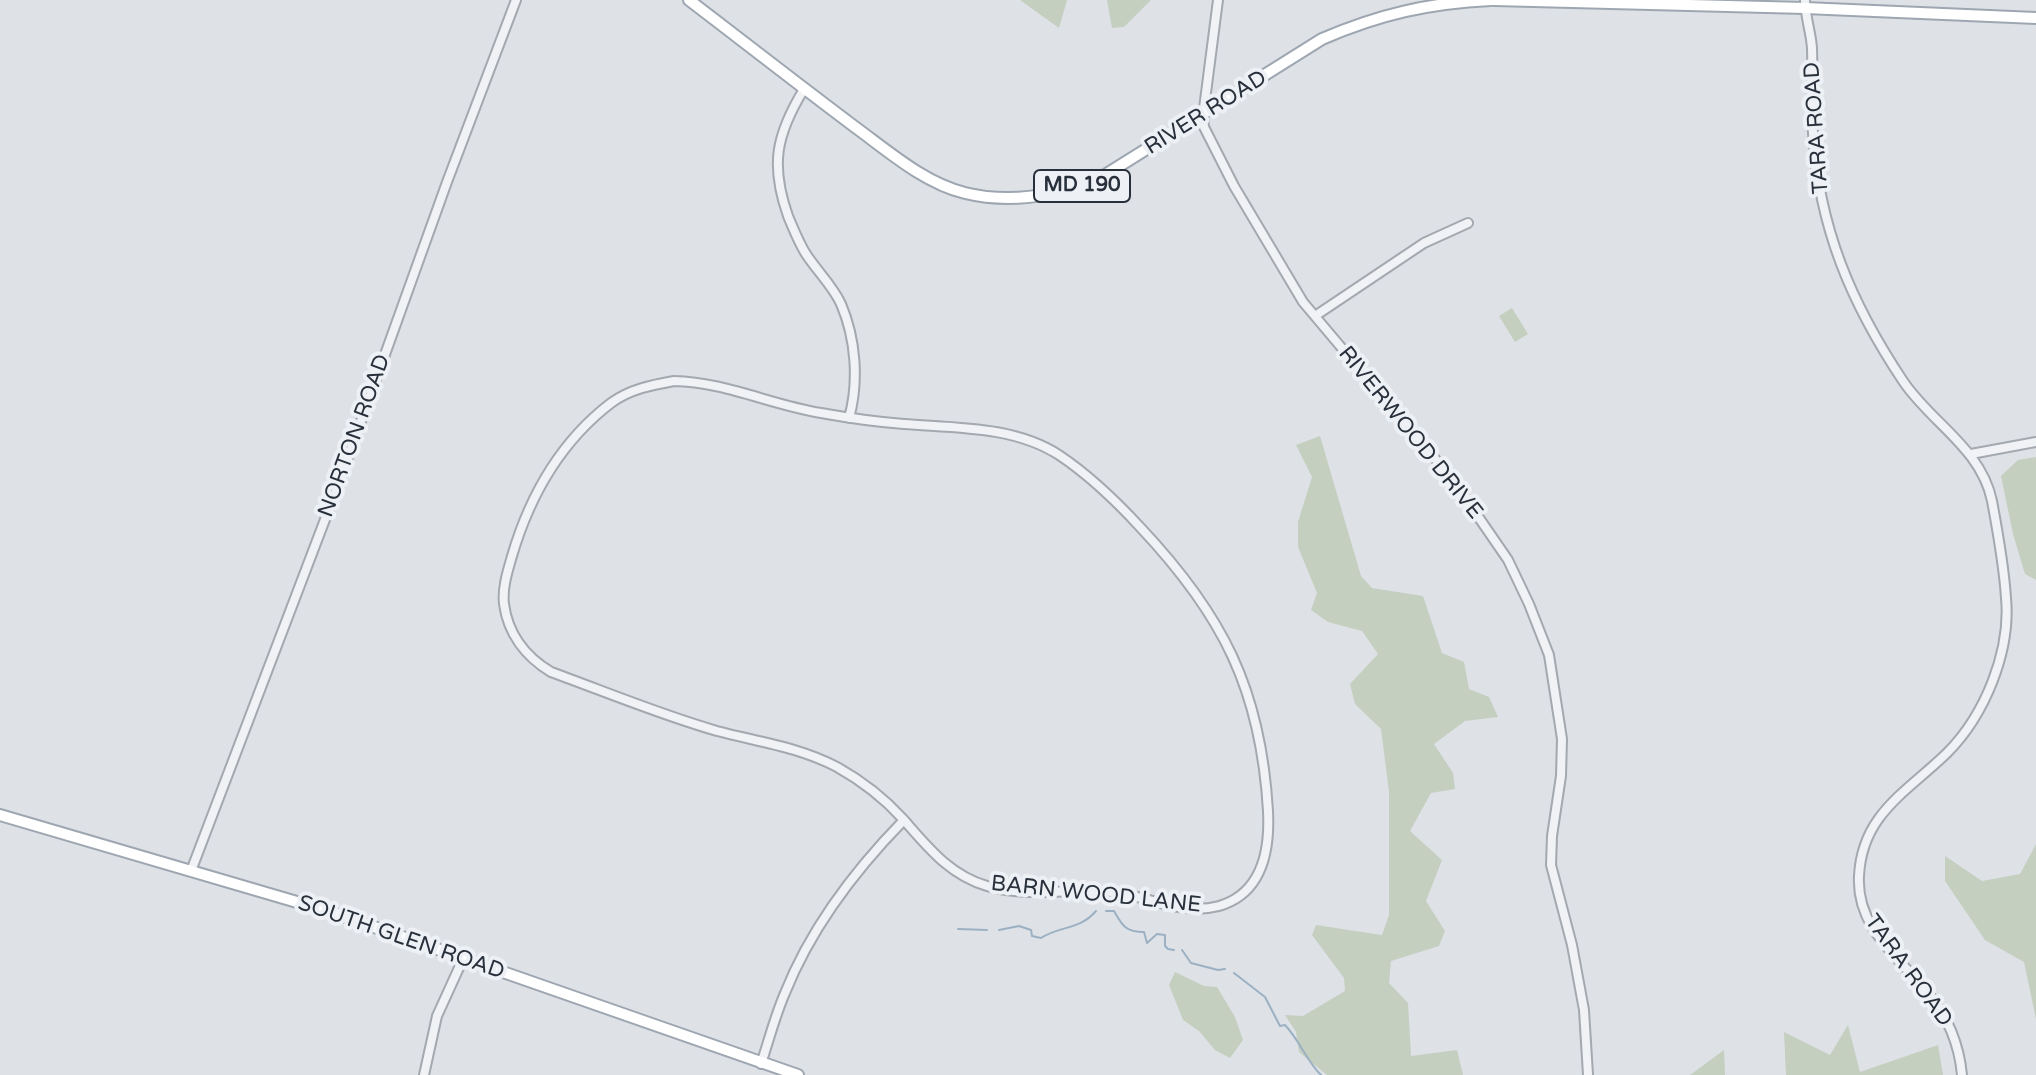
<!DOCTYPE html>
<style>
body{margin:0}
canvas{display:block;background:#dee1e6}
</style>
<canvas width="2036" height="1075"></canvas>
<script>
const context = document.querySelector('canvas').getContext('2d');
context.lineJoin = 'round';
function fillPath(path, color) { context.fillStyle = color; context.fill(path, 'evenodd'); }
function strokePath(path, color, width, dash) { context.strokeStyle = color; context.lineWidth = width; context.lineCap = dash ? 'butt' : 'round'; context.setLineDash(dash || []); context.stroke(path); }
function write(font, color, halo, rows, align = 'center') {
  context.font = font + ' "Varela Round",sans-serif'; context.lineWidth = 8; context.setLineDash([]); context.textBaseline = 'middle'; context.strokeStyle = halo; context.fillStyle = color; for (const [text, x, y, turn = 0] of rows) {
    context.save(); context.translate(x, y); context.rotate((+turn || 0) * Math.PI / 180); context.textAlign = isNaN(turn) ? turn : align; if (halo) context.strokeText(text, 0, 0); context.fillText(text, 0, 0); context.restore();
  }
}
fillPath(new Path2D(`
 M 1020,0 L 1067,0 L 1059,28 Z
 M 1107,0 L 1151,0 L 1124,27 L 1112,28 Z
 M 1512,308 L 1528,334 L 1515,342 L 1499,316 Z
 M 1320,436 L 1361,576 L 1372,588 L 1423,596 L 1442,653 L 1464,662 L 1469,689 L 1489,697 L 1498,717 L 1465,721 L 1434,744 L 1453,773 L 1455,789 L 1431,793 L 1410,831 L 1442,860 L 1426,901 L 1445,931 L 1439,946 L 1391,961 L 1389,983 L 1408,1003 L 1411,1056 L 1457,1050 L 1463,1075 L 1327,1075 L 1299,1052 L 1296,1032 L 1285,1015 L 1303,1016 L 1345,991 L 1344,978 L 1312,935 L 1316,925 L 1382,935 L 1389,915 L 1389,792 L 1381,729 L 1355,704 L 1350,684 L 1378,654 L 1362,631 L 1328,622 L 1311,610 L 1317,593 L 1298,547 L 1298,522 L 1312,477 L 1296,445 Z
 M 2036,457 L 2036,580 L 2025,574 L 2013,534 L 2001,476 L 2018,460 Z
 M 2036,844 L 2036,1019 L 2024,962 L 1985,940 L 1945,881 L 1945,856 L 1982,881 L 2020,874 Z
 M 1175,972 L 1204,986 L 1217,987 L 1235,1017 L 1243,1040 L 1230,1058 L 1215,1050 L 1199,1031 L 1183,1020 L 1169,985 Z
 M 1848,1025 L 1860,1072 L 1938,1045 L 1943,1075 L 1786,1075 L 1784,1032 L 1830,1055 Z
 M 1724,1050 L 1725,1075 L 1690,1075 Z`), '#c4cfc0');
strokePath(new Path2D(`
 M 1106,911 L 1114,911 C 1122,925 1125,932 1144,932 L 1147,943 L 1157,934 L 1165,935 L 1165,946 L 1168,949 L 1174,950
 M 958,929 L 987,930
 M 999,930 L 1019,926 L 1031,930 L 1032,936 L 1041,938 C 1059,926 1080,930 1096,911
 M 1182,950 L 1191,963 L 1218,970 L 1225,969
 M 1234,973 L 1265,997 L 1280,1026 L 1285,1025 C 1300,1041 1306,1060 1321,1075`), '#9bb1c3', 2);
const minor = new Path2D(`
 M 1218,0 L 1203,116 L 1204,127 L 1234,186 L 1303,302 L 1453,480 L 1508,560 L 1529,604 L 1549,655 L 1562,739 L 1561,776 L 1552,836 L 1551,865 L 1572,945 L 1584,1010 L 1588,1075
 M 1805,0 C 1805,16 1811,32 1812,48 C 1813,76 1811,105 1813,133 C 1819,228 1851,303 1903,381 C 1931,423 1981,448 1992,501 C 1998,533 2004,566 2006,598 C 2011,651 1985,715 1947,753 C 1907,792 1862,814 1859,876 C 1856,928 1899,957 1928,993 C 1948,1017 1959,1043 1962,1075
 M 804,89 C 776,135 770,165 788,216 C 793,228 799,243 806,254 C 817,271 833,286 841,304 C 856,339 859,382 849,418
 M 1315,316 L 1424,243 L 1468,223
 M 674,381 C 725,382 771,405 821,413 C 849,418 876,422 904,424 C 956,428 1014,426 1059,455 C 1089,475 1116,501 1140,527 C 1223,615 1261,690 1268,811 C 1270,850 1263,893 1219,906 C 1182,916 1148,896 1112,892 C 1071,888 1026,898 987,886 C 949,875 927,846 903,819 C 884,798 862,781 837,767 C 799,747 759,742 717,731 C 661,715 606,692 551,672 C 526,657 508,634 504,604 C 502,588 508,570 512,556 C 530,495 560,442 611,403 C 630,389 652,385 674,381 Z
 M 1971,454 L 2036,442
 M 191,871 L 337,488 L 447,182 L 516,0
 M 761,1064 C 769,1040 775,1016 785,993 C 811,928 855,870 904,820
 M 424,1075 L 437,1016 L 463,959`);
const major = new Path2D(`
 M 689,0 C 744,42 799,85 855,127 C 888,151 924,183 965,193 C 1010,204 1055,196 1097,180 L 1322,39 C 1380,14 1429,3 1491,0
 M 1494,0 L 1805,8 L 2036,18
 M 0,815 L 331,912 L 798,1075`);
strokePath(minor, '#a4a8af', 12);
strokePath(major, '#9ea7b1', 14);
strokePath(minor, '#f0f2f5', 8);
strokePath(major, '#fff', 10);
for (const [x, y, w] of [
 [1082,186,96]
]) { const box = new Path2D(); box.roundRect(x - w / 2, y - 16, w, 32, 6); context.fillStyle = '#edf0f4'; context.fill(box); strokePath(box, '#28303b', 2); }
write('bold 20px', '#28303b', null, [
 ["MD 190",1082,186]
]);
write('22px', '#28303b', '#edf0f4', [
 ["RIVER ROAD",1206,113,-32],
 ["TARA ROAD",1817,128,-94],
 ["RIVERWOOD DRIVE",1410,433,51],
 ["NORTON ROAD",355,436,-70],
 ["BARN WOOD LANE",1096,895,6],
 ["SOUTH GLEN ROAD",401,938,19],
 ["TARA ROAD",1908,971,54]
]);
</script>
